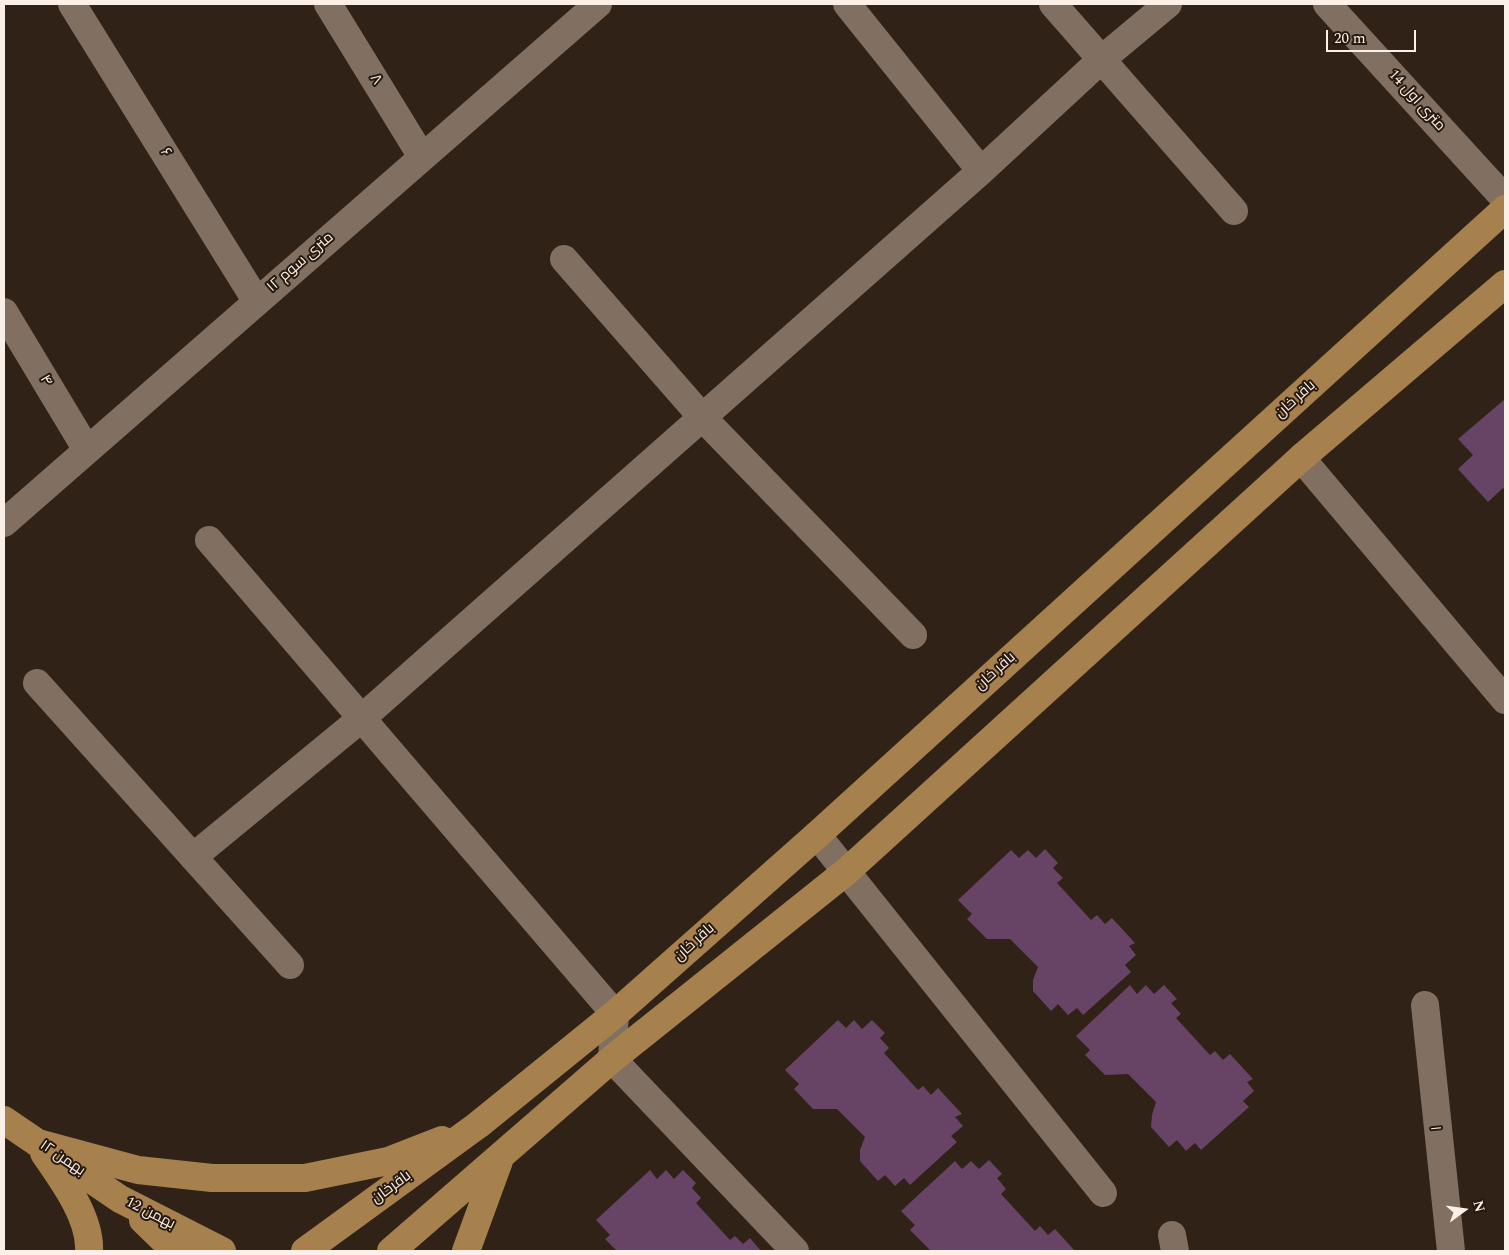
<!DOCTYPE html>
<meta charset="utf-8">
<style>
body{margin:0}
#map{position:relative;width:1509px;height:1255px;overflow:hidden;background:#312217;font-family:Spectral,serif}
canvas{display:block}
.frame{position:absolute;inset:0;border:5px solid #faf0e8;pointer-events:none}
.north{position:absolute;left:1439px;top:1185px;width:50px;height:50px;-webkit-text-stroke:4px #27190e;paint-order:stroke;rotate:76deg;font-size:14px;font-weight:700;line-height:20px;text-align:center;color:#faf0e8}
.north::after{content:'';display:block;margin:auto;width:18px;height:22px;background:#faf0e8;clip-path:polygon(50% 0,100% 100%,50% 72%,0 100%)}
.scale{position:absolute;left:1326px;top:30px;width:90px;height:22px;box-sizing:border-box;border:2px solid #faf0e8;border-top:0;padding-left:6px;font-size:15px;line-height:18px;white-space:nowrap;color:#faf0e8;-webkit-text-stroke:4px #27190e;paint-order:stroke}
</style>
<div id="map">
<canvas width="1509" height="1255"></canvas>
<div class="frame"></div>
<div class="north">N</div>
<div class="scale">20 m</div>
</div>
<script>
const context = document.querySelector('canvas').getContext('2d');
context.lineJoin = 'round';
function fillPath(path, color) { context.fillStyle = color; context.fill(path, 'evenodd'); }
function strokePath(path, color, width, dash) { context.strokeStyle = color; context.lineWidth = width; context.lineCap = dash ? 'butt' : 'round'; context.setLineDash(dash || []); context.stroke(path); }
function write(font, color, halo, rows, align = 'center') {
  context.font = font + ' Spectral,Cairo,serif'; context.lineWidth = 4; context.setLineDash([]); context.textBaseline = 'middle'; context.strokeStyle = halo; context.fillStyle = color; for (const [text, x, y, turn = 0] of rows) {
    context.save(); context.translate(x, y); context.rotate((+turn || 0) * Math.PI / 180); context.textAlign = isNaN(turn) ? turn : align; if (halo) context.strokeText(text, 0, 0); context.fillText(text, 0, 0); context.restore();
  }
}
fillPath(new Path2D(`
 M 1505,399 L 1505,490 L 1503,488 L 1488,502 L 1458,469 L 1473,455 L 1458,439 Z
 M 1045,849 L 1058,863 L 1053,868 L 1063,878 L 1057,883 L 1091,920 L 1097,915 L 1105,924 L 1112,918 L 1135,943 L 1129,946 L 1136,955 L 1125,965 L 1131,972 L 1083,1015 L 1077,1008 L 1068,1015 L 1058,1004 L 1051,1011 L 1033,991 L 1033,980 L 1038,967 L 1010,939 L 987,939 L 967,919 L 972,914 L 958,900 L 1011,850 L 1019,858 L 1028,850 L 1036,858 Z
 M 1130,985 L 1137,994 L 1146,985 L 1154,994 L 1164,985 L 1177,999 L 1171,1003 L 1181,1014 L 1176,1018 L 1210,1055 L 1215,1051 L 1223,1060 L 1230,1054 L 1253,1079 L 1247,1082 L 1254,1091 L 1243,1101 L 1249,1107 L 1201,1150 L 1195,1143 L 1186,1151 L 1177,1140 L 1169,1147 L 1151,1127 L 1152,1115 L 1156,1102 L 1128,1074 L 1105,1075 L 1085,1055 L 1090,1050 L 1076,1036 Z
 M 838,1020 L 846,1028 L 854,1020 L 862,1029 L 872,1020 L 885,1033 L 880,1038 L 889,1048 L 884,1053 L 918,1090 L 923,1086 L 931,1095 L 938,1088 L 962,1114 L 955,1117 L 963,1126 L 951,1136 L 957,1142 L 910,1185 L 904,1178 L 895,1186 L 885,1175 L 878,1181 L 860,1161 L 860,1150 L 865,1137 L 837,1109 L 813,1109 L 794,1089 L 799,1084 L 785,1070 Z
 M 989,1160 L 1002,1174 L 997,1178 L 1006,1189 L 1001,1194 L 1035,1231 L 1040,1226 L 1048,1235 L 1055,1229 L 1075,1251 L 930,1250 L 910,1230 L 915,1225 L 901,1211 L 955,1161 L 962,1169 L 971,1161 L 979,1169 Z
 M 650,1170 L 657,1179 L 666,1170 L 674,1179 L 683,1170 L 696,1183 L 692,1188 L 701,1198 L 696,1203 L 730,1240 L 735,1236 L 743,1244 L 750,1238 L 761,1251 L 617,1251 L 605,1239 L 610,1235 L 596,1220 Z`), '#674366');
strokePath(new Path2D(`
 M 72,4 L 257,302
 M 328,4 L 422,157
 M 847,4 L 981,171
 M 1053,4 L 1234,211
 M 1327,4 L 1505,199
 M 564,259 L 702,417 L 913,635
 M 4,312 L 87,450
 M 1301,458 L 1505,700
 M 4,523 L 598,4
 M 209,540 L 615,1014 L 612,1059 L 795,1251
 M 37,683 L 290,965
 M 817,835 L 1103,1193
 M 193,857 L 362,718 L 981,171 L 1102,59 L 1168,4
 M 1425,1005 L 1451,1251
 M 1172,1235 L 1175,1251`), '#817062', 28);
strokePath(new Path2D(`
 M 4,1120 L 120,1199 L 222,1251
 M 38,1143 L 138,1170 L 212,1178 L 305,1178 L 388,1161 L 442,1140
 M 44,1153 C 62,1179 91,1218 89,1251
 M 143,1220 L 175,1251
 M 305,1251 L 478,1125 L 615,1014 L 817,835 L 1505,209
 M 391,1251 L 612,1059 L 847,871 L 1301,458 L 1505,284
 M 466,1251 L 499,1161`), '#a6814d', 28);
write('15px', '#faf0e8', '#27190e', [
 ["۸",375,80,58],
 ["14 متری اول",1416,101,48],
 ["۶",165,153,58],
 ["۱۲ متری سوم",301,263,-41],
 ["۴",45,381,59],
 ["باقر خان",1296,400,-42],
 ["باقر خان",996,672,-42],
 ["باقر خان",695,943,-42],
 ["۱",1438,1128,-96],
 ["۱۲ بهمن",62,1159,34],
 ["باقرخان",392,1188,-36],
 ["12 بهمن",150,1214,27]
]);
</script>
